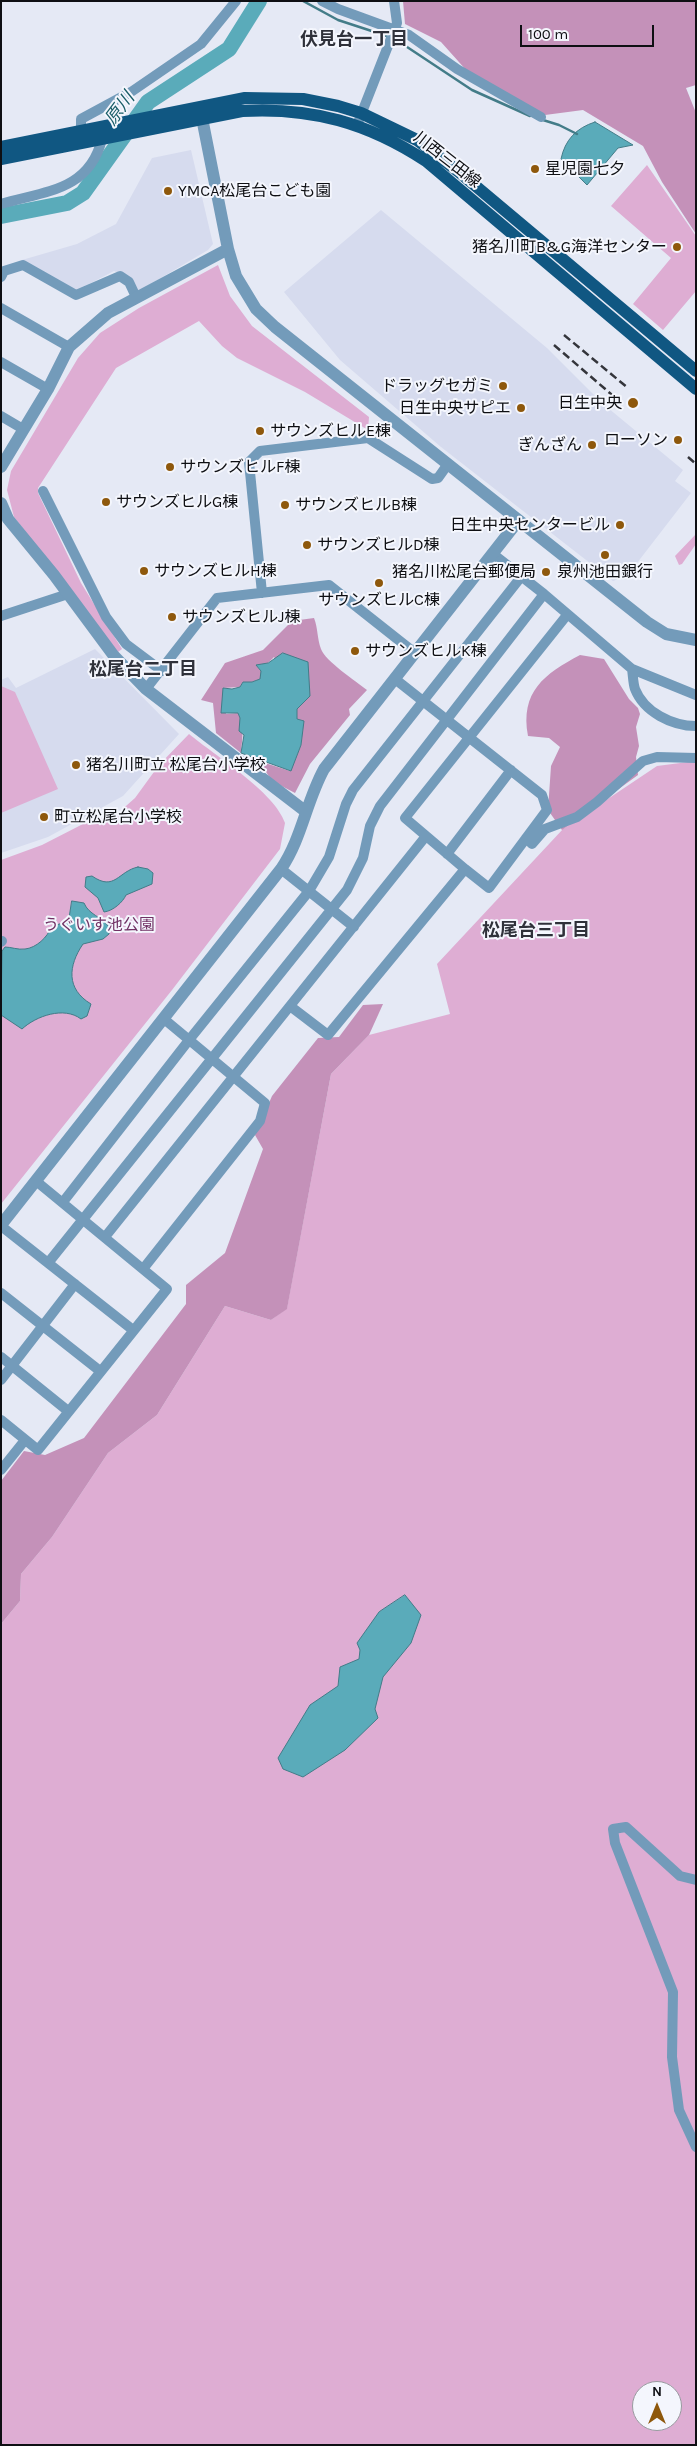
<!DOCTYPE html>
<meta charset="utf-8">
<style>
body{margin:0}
#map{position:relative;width:697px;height:2446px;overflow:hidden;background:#e5e9f5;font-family:Karla,sans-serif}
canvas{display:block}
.frame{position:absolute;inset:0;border:2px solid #0e0f13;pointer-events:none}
.north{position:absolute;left:632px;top:2381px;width:50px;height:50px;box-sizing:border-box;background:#f4f6fd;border:1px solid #989a9f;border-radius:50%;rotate:0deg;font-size:14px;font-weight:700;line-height:20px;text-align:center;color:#0e0f13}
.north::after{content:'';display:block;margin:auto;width:18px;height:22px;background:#8e580c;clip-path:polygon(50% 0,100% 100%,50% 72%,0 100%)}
.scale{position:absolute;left:520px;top:25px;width:134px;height:22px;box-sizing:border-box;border:2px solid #0e0f13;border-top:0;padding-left:6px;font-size:15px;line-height:18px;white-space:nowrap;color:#0e0f13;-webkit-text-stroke:4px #f4f6fd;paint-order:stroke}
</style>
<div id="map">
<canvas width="697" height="2446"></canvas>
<div class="frame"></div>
<div class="north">N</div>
<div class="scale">100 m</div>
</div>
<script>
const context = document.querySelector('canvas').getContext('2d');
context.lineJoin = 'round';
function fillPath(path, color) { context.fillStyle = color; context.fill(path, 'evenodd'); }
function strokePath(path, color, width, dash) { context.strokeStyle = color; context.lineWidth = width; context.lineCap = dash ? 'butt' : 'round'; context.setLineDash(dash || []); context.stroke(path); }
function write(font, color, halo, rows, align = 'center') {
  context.font = font + ' Karla,"Noto Sans JP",sans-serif'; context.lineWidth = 4; context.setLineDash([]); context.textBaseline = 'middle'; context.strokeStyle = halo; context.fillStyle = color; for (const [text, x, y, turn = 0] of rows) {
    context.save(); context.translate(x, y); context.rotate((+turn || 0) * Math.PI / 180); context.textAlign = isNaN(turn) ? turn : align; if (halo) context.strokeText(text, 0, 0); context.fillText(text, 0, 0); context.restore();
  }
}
fillPath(new Path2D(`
 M 191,150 L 213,244 L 208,250 L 139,291 L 134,289 L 126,276 L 114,271 L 74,292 L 22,260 L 77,244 L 116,224 L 152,158 Z
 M 381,210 L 547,348 L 602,403 L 683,470 L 675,481 L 691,493 L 627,576 L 613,581 L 441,447 L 340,360 L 284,292 Z
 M 95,649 L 179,734 L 123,796 L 48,837 L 1,853 L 1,680 L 8,677 L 16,688 Z`), '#d6dbee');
fillPath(new Path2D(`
 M 647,165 L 696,236 L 696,291 L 663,330 L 633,304 L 671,258 L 611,206 Z
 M 218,265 L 230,296 L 252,326 L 369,417 L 368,430 L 305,392 L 237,358 L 222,346 L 199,321 L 116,368 L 38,488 L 38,493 L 81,583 L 122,649 L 118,652 L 14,517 L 7,490 L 11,471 L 78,358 L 100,333 L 139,308 Z
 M 696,534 L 696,544 L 682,564 L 679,565 L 675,556 Z
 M 1,686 L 15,692 L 58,789 L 1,813 Z
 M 189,734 C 214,755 275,792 285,823 L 280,849 L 172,990 L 1,1204 L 1,860 L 42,845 L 83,824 L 118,813 L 135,798 L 159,765 Z
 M 696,761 L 696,2445 L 1,2445 L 1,1624 L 20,1601 L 21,1574 L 52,1537 L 108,1453 L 157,1415 L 225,1306 L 271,1320 L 287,1308 L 331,1074 L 369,1035 L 450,1014 L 437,964 L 563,829 L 657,766 ZM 642,2391 L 672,2391 L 672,2421 L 642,2421 Z`), '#deadd3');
fillPath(new Path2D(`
 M 403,1 L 696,1 L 696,85 L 686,88 L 696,113 L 696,234 L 662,182 L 643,146 L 583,110 L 545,115 L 467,71 L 441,42 L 405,24 Z
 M 314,618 C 318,628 317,638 321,649 C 325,661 356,681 367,690 L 349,709 L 350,715 L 310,764 L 295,793 L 272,781 L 259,761 L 290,771 L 301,745 L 303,721 L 297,719 L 297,709 L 302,702 L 274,657 L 268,663 L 257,666 L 261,671 L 261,679 L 252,682 L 243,682 L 240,687 L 223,688 L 226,714 L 238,713 C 245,727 242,739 241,753 L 216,733 L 213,703 L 201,700 L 225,663 L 263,650 L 292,621 Z
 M 580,655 L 604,659 L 629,699 L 638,708 L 640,714 L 636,727 L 639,746 L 636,757 L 638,775 L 562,830 L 548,810 L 551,766 L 560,747 L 549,738 L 528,736 C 520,692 544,674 580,655 Z
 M 383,1004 L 369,1035 L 331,1074 L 287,1309 L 271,1320 L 225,1306 L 157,1415 L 108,1453 L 52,1537 L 21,1574 L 20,1601 L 1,1624 L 1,1481 L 24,1451 L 45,1455 L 84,1438 L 186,1304 L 186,1285 L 225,1253 L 263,1149 L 255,1135 L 272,1096 L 318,1038 L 339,1037 L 363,1005 Z`), '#c491b9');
const water = new Path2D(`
 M 595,122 L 633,145 L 618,148 L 587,185 L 561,159 C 565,140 576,128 595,122 Z
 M 283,653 L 308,662 L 310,696 L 297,709 L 297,719 L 304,721 L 301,745 L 291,771 L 241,753 L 244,735 L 239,731 L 240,718 L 238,713 L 221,713 L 223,688 L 232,689 L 240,687 L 243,682 L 252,682 L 260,679 L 261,671 L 256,665 L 268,663 Z
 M 138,867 L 148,869 L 153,873 L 152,884 L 126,895 C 123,902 113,911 104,912 L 98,898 L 85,887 L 86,877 L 92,876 C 115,892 118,871 138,867 Z
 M 72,901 L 84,903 C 89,915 101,916 109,927 L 109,934 L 103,939 L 83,944 C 68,966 66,989 91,1004 L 87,1016 L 81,1019 C 64,1006 36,1016 22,1029 L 1,1015 L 2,951 L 5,947 C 11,947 18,950 25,949 C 36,948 48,937 51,927 L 65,922 L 69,917 Z
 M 405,1595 L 421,1615 L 411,1643 L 383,1677 L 375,1709 L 378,1718 L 345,1750 L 303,1777 L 283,1769 L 278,1758 L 310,1705 L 338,1686 L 340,1667 L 359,1659 L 360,1650 L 357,1643 L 379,1612 Z`);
fillPath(water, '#5aabba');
strokePath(water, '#437c88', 1);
strokePath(new Path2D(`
 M 303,1 L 338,20 L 390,37
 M 395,39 L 472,90 L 530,116
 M 543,120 L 559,125 L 577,134`), '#437c88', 2.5);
strokePath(new Path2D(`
 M 1,216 L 67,203 L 83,193 L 148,102 L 229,49 L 259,1`), '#5aabba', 16);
strokePath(new Path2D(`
 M 322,1 L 338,9 L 409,35 L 457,69 L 541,117
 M 357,125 L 397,23 L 394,1
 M 81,136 L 81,119 L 131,92 L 201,44 L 236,1
 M 1,204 C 45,191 89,191 102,139
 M 1,277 L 4,271 L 23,265 L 76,295 L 120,276 L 129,282 L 136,297
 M 1,308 L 69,347
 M 1,362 L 48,389
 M 1,416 L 23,429
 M 43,491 L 106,617 L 126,644 L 162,671
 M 493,554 L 544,594 L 632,669 L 696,695
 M 262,593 L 249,462 L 260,451 L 368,438 L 432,479 L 438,478 L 448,464
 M 1,616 L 68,594
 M 632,669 C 633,675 633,683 635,689 C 644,712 672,726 696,726
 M 146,689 L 217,598 L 329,585 L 415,653
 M 526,838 L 532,844 L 545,829 L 577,817 L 597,802 L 643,761 L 657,757 L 696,758
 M 447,854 L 511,770
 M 281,869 L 354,927
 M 465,869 L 405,818 L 567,615
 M 1,942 L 2,941
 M 290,1006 L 328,1035 L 465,869 L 489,888 L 547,810 L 542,795 L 395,679
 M 63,1202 L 189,1040 L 309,891 L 329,857 L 346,804 L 353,790 L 521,577
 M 1,1226 L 133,1330
 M 105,1237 L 426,836
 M 48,1263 L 347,890 L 363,858 L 370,826 L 380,806 L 544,594
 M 143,1269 L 260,1121 L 265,1103 L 164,1019
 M 1,1293 L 100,1371
 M 1,1357 L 68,1411
 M 1,1380 L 75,1284
 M 1,1420 L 38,1450 L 167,1289 L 36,1181
 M 1,1470 L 25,1440
 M 696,1880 L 680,1876 L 626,1827 L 613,1829 L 615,1843 L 673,1992 L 672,2057 L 679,2110 L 696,2147`), '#739bba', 10);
strokePath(new Path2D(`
 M 200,108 L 228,249 L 236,276 L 256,309 L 275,327 L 647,622 L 666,634 L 696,640
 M 1,467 L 48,389 L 69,347 L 108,313 L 228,249
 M 1,503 L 8,519 L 54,575 L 114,656 L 146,689 L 305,811
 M 1,1225 L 281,869 C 302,838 306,802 324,769 L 518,521`), '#739bba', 12);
strokePath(new Path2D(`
 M 1,147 L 245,98 L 303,99 L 338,106 L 361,113 L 417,140 L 459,172 L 696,371
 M 1,159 L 242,111 C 312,107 368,123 426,161 L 696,389`), '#105782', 12);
strokePath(new Path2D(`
 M 564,335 L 628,388
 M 554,345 L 618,400
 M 688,457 L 696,464`), '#34353b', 2.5, [8, 4]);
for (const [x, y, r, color] of [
 [535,169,5,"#8e580c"],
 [168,191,5,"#8e580c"],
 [677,247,5,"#8e580c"],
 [503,386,5,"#8e580c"],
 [633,403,6,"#8e580c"],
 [521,408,5,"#8e580c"],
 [260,431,5,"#8e580c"],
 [678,440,5,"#8e580c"],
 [592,445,5,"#8e580c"],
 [170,467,5,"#8e580c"],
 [106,502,5,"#8e580c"],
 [285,505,5,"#8e580c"],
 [620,525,5,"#8e580c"],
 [307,545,5,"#8e580c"],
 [605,555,5,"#8e580c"],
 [144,571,5,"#8e580c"],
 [546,572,5,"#8e580c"],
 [379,583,5,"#8e580c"],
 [172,617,5,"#8e580c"],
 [355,651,5,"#8e580c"],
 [76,765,5,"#8e580c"],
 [44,817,5,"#8e580c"]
]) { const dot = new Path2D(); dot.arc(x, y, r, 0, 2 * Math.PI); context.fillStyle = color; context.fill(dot); strokePath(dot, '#f4f6fd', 2); }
write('16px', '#0e0f13', '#f4f6fd', [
 ["川西三田線",447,160,38]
]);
write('16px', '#0e0f13', '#f4f6fd', [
 ["星児園七夕",545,169],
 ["YMCA松尾台こども園",178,191],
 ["猪名川町B&G海洋センター",667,247,"right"],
 ["ドラッグセガミ",493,386,"right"],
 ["日生中央",622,403,"right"],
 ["日生中央サピエ",511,408,"right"],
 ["サウンズヒルE棟",270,431],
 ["ローソン",668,440,"right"],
 ["ぎんざん",582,445,"right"],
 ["サウンズヒルF棟",180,467],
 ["サウンズヒルG棟",116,502],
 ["サウンズヒルB棟",295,505],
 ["日生中央センタービル",610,525,"right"],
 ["サウンズヒルD棟",317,545],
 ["サウンズヒルH棟",154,571],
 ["猪名川松尾台郵便局",536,572,"right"],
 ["泉州池田銀行",605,572,"center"],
 ["サウンズヒルC棟",379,600,"center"],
 ["サウンズヒルJ棟",182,617],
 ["サウンズヒルK棟",365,651],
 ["猪名川町立 松尾台小学校",86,765],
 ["町立松尾台小学校",54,817]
], 'left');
write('16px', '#703164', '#f4f6fd', [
 ["うぐいす池公園",99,925]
]);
write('bold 18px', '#2f313a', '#f4f6fd', [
 ["伏見台一丁目",354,40],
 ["松尾台二丁目",143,670],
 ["松尾台三丁目",536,931]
]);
write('italic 18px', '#1a5d68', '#f4f6fd', [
 ["原川",120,109,-53]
]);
</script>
